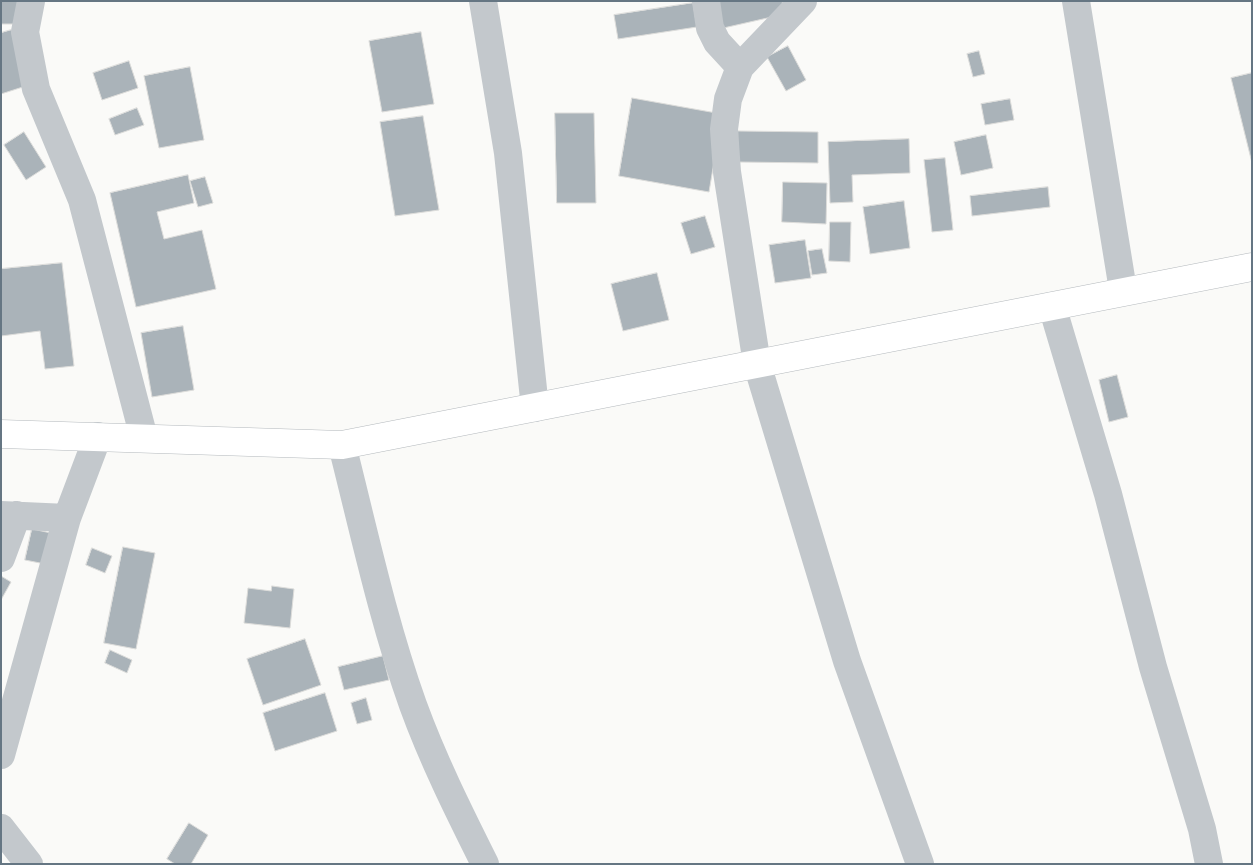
<!DOCTYPE html>
<style>
body{margin:0}
#map{position:relative;width:1253px;height:865px;overflow:hidden;background:#fafaf8;font-family:"Varela Round",sans-serif}
canvas{display:block}
.frame{position:absolute;inset:0;border:2px solid #657683;pointer-events:none}
</style>
<div id="map">
<canvas width="1253" height="865"></canvas>
<div class="frame"></div>
</div>
<script>
const context = document.querySelector('canvas').getContext('2d');
context.lineJoin = 'round';
function fillPath(path, color) { context.fillStyle = color; context.fill(path, 'evenodd'); }
function strokePath(path, color, width, dash) { context.strokeStyle = color; context.lineWidth = width; context.lineCap = dash ? 'butt' : 'round'; context.setLineDash(dash || []); context.stroke(path); }
const building = new Path2D(`
 M 1,1 L 18,1 L 19,24 L 1,24 Z
 M 713,1 L 782,1 L 785,14 L 719,29 Z
 M 693,3 L 697,27 L 618,39 L 614,15 Z
 M 11,30 L 29,85 L 1,94 L 1,33 Z
 M 421,32 L 434,104 L 382,112 L 369,41 Z
 M 788,46 L 806,80 L 786,91 L 767,57 Z
 M 979,51 L 985,74 L 973,77 L 967,54 Z
 M 129,61 L 138,88 L 102,100 L 93,73 Z
 M 190,67 L 204,140 L 159,148 L 144,76 Z
 M 1252,73 L 1252,163 L 1231,78 Z
 M 632,98 L 722,114 L 709,192 L 619,176 Z
 M 1010,99 L 1014,120 L 985,125 L 981,104 Z
 M 137,108 L 144,125 L 115,135 L 109,119 Z
 M 555,113 L 594,113 L 596,203 L 557,203 Z
 M 423,116 L 439,210 L 395,216 L 380,122 Z
 M 738,131 L 818,132 L 818,163 L 738,162 Z
 M 24,132 L 46,167 L 26,180 L 4,145 Z
 M 986,135 L 993,168 L 961,175 L 954,142 Z
 M 909,139 L 910,173 L 852,175 L 853,202 L 830,203 L 828,142 Z
 M 945,158 L 953,230 L 932,232 L 924,160 Z
 M 188,175 L 194,203 L 157,212 L 164,239 L 202,230 L 216,289 L 136,307 L 110,193 Z
 M 205,177 L 213,203 L 198,207 L 190,181 Z
 M 783,182 L 827,183 L 826,224 L 782,222 Z
 M 1048,187 L 1050,207 L 972,216 L 970,196 Z
 M 904,201 L 910,248 L 870,254 L 863,207 Z
 M 705,216 L 715,247 L 691,254 L 681,223 Z
 M 830,222 L 851,222 L 850,262 L 829,261 Z
 M 805,240 L 811,278 L 775,283 L 769,245 Z
 M 822,249 L 827,273 L 812,275 L 808,251 Z
 M 62,263 L 74,366 L 45,369 L 40,331 L 1,336 L 1,269 Z
 M 657,273 L 669,320 L 623,331 L 611,284 Z
 M 183,326 L 194,390 L 152,397 L 141,333 Z
 M 1117,375 L 1128,417 L 1109,422 L 1099,380 Z
 M 32,529 L 51,533 L 45,564 L 25,560 Z
 M 123,547 L 155,553 L 136,649 L 104,643 Z
 M 92,548 L 112,556 L 105,573 L 86,565 Z
 M 1,576 L 11,582 L 1,600 Z
 M 272,586 L 294,589 L 290,628 L 244,623 L 248,588 L 271,591 Z
 M 305,639 L 321,685 L 263,705 L 247,659 Z
 M 110,650 L 132,660 L 127,673 L 105,663 Z
 M 383,656 L 389,680 L 344,690 L 338,667 Z
 M 325,693 L 337,731 L 275,751 L 263,713 Z
 M 366,698 L 372,720 L 357,724 L 351,703 Z
 M 189,823 L 208,835 L 191,864 L 175,864 L 167,859 Z`);
fillPath(building, '#aab3b9');
strokePath(building, '#dcdcda', 1);
const highway = new Path2D(`
 M 1,434 L 342,445 L 1252,267`);
strokePath(highway, '#b4b9bd', 29);
strokePath(new Path2D(`
 M 31,1 L 25,32 L 36,89 L 82,200 L 144,438
 M 483,1 L 508,153 L 535,408
 M 706,1 L 710,28 L 717,42 L 740,67
 M 803,1 L 740,67 L 728,99 L 724,129 L 727,172 L 757,364 L 847,661 L 920,864
 M 1076,1 L 1123,290
 M 1052,306 L 1108,494 L 1153,667 L 1202,829 L 1209,864
 M 342,445 C 364,532 383,621 413,705 C 433,760 459,812 485,864
 M 1,515 L 67,518
 M 1,558 L 17,515
 M 1,755 L 67,518 L 98,436
 M 1,828 L 29,864`), '#c3c8cc', 28);
strokePath(highway, '#fff', 28);
</script>
